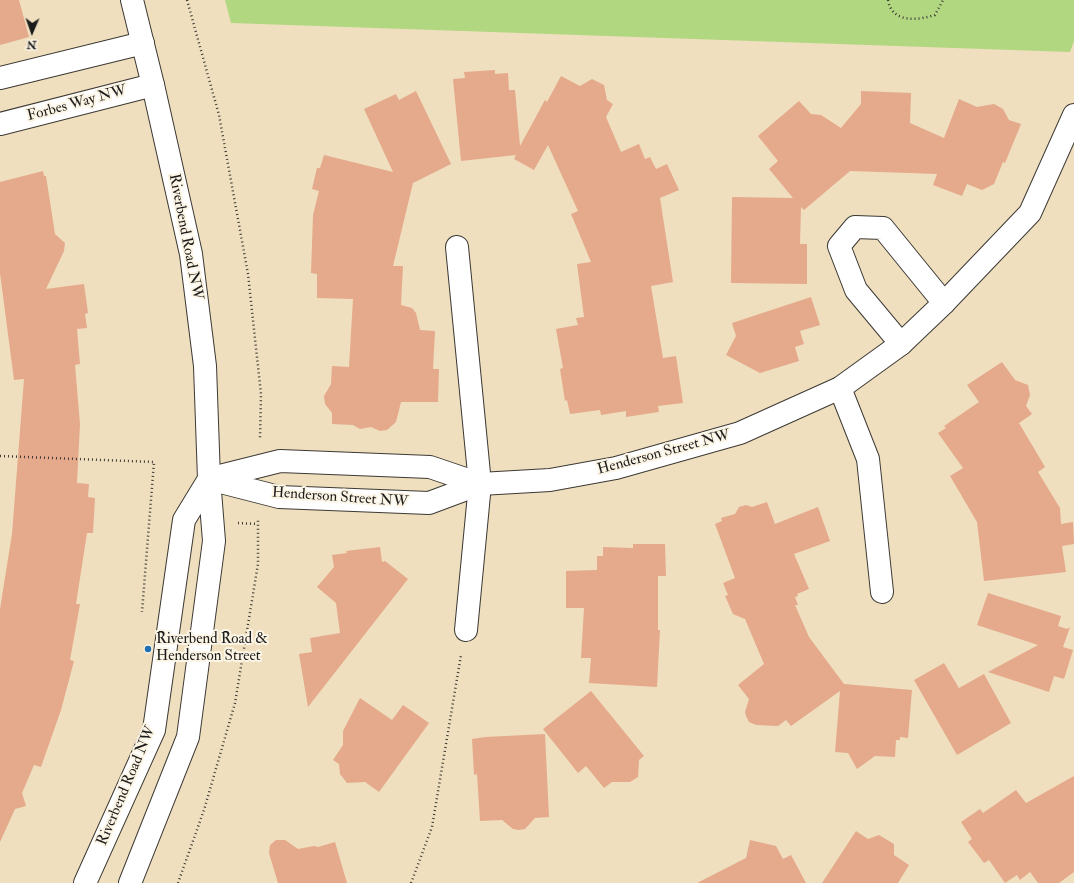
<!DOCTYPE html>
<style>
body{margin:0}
#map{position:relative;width:1074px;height:883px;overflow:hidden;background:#efdfbe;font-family:"IM FELL Double Pica",serif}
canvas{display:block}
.north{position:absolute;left:12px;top:12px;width:40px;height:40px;-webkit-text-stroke:3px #fcf5e5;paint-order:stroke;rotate:182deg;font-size:11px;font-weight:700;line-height:16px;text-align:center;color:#1c1c1c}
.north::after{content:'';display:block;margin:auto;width:14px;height:18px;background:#1c1c1c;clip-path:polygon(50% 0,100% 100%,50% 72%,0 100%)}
</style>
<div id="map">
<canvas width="1074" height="883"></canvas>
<div class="north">N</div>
</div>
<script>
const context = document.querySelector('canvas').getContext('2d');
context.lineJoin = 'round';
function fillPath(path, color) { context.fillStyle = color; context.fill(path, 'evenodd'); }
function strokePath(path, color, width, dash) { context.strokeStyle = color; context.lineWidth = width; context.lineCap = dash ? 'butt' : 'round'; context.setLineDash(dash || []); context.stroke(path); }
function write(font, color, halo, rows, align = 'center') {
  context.font = font + ' "IM FELL Double Pica",serif'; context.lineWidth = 4; context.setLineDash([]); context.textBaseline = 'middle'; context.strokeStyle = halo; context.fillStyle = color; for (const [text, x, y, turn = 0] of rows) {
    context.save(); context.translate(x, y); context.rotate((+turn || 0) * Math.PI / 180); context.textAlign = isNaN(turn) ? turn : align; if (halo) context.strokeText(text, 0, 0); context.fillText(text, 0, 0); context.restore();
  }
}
fillPath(new Path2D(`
 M 225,0 L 1074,0 L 1074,41 L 1070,52 L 231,23 Z`), '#b2d781');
fillPath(new Path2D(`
 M 0,0 L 19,0 L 29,37 L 0,45 Z
 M 495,70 L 495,74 L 508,73 L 509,90 L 515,90 L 520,146 L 545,100 L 547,102 L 561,76 L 580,86 L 592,79 L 604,85 L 607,100 L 613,104 L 606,117 L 621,152 L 639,144 L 645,159 L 650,157 L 656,169 L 667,164 L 679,190 L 660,198 L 673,282 L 651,286 L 663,358 L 676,356 L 683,403 L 658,406 L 659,412 L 626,417 L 626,411 L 601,415 L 600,410 L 570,414 L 567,400 L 565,401 L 560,369 L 563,368 L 556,329 L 578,325 L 576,318 L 584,317 L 577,264 L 591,262 L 571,214 L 578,211 L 548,145 L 534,170 L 514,159 L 516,155 L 461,161 L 453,79 L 465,78 L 464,72 Z
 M 416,91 L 451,164 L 413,183 L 393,266 L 403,266 L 401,305 L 412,308 L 416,313 L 420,330 L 435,331 L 433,369 L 439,369 L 438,402 L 401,402 L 396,422 L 387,430 L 380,431 L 371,427 L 360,429 L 353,425 L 332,424 L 332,413 L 325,404 L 324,396 L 331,384 L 332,366 L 349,367 L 353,299 L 317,298 L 317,274 L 311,273 L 313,215 L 319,191 L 312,189 L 317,168 L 320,168 L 324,155 L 393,172 L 364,109 L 396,94 L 399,100 Z
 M 861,91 L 911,93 L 910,123 L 944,138 L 959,99 L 977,107 L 994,104 L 1003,109 L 1009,120 L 1021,124 L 1005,163 L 1003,162 L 994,184 L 982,190 L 967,184 L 962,196 L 933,185 L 937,174 L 850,171 L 804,210 L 801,207 L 800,244 L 807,244 L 807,284 L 731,283 L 732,197 L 793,198 L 769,169 L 778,161 L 758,136 L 799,101 L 811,114 L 821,115 L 841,128 L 861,104 Z
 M 43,171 L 44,176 L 46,176 L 55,234 L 65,243 L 64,251 L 46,289 L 84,284 L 88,313 L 85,314 L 87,328 L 77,329 L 80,364 L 75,365 L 80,424 L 77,483 L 89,484 L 88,497 L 95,498 L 93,533 L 87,533 L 76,604 L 80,604 L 70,660 L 74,661 L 61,710 L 41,767 L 34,765 L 22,793 L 26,806 L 15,809 L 0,842 L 0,609 L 12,534 L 24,379 L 14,380 L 0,273 L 0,182 Z
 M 811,297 L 820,325 L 800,331 L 804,344 L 795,347 L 799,361 L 760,373 L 726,355 L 736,336 L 732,323 Z
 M 1002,362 L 1015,380 L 1028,385 L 1030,395 L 1026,406 L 1032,414 L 1019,423 L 1045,467 L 1038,472 L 1060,508 L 1061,524 L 1073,522 L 1074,544 L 1062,546 L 1066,572 L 984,581 L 977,522 L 950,476 L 963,468 L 938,433 L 946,428 L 944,426 L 979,402 L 967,385 Z
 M 767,502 L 775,524 L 818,507 L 830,541 L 794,554 L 809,589 L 797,594 L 798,596 L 795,597 L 798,605 L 795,605 L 809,637 L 844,684 L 912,690 L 908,738 L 900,737 L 900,740 L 896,740 L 895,757 L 875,756 L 857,769 L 848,753 L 835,752 L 840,691 L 791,726 L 786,720 L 778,726 L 756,725 L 749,722 L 746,716 L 745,712 L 749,699 L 738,685 L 764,664 L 745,619 L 733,614 L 725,596 L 728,595 L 723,583 L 735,578 L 715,524 L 722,521 L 721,518 L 735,514 L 739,507 L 746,505 L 752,507 Z
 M 633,544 L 665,544 L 666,576 L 658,576 L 658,630 L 660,630 L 657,687 L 589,683 L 591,658 L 581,658 L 584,608 L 566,608 L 566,571 L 597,570 L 597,556 L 603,556 L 603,547 L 633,548 Z
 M 380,547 L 382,562 L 385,561 L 408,579 L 308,707 L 299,654 L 312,652 L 310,638 L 340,633 L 336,603 L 317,587 L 334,567 L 332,555 L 347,553 L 346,551 Z
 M 988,593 L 1061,616 L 1058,626 L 1067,629 L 1070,627 L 1063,647 L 1073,650 L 1064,679 L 1054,676 L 1049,692 L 988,672 L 1038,645 L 977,625 Z
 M 944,663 L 959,688 L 984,674 L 1011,723 L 957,755 L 914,680 Z
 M 591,691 L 644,756 L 639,760 L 638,777 L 630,782 L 612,782 L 604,788 L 586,766 L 578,773 L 543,729 Z
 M 360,698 L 392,720 L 403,705 L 429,723 L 379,792 L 365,782 L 347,783 L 340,774 L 339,764 L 333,760 L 343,745 L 343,731 Z
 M 545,734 L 549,817 L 535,818 L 525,829 L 519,830 L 513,829 L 502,820 L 480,821 L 477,774 L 474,775 L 472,739 L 485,737 Z
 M 1074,776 L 1074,872 L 1059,883 L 1038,883 L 1030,872 L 1020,880 L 1017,875 L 1005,883 L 989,860 L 984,863 L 968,842 L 972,839 L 961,822 L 980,809 L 983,813 L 1016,790 L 1026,803 Z
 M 856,831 L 868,839 L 879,835 L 894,844 L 894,855 L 909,865 L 898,883 L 822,883 Z
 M 276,840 L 285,840 L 298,849 L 314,846 L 318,847 L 335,842 L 347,883 L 278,883 L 269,853 L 270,845 Z
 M 750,840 L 776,846 L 783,859 L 791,855 L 806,883 L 697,883 L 746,858 Z`), '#e5a98c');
const minor = new Path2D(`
 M 0,78 L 143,43
 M 0,124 L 153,85
 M 457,247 L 480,484 L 466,630
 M 901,344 L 856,290 L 839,246 L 855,227 L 883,228 L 944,303
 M 840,388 L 868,459 L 882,592`);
const tertiary = new Path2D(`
 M 212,478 L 280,461 L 430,467 L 480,484
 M 209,479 L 279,497 L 429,503 L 480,484 L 550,480 L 616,468 L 740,433 L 840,388 L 901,344 L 944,303 L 1030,213 L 1074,115`);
const secondary = new Path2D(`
 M 85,883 L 154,730 L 184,520 L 209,479
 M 130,883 L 188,737 L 214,541 L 209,479 L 205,366 L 191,254 L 153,85 L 132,0`);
strokePath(minor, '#3c3934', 24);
strokePath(tertiary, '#3c3934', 24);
strokePath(secondary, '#3c3934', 24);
strokePath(new Path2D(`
 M 187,0 L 219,115 L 248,274 L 261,394 L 260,439
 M 888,0 C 892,24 919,20 935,15 L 943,0
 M 0,456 L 154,462 L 142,612
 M 238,523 L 258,524
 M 178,883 L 204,810 L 235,703 L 258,564 L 258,518
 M 411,883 L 432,827 L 461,655`), '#3c3934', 2.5, [1, 3]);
strokePath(minor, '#fff', 22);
strokePath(tertiary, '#fff', 22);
strokePath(secondary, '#fff', 22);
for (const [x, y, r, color] of [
 [148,649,4,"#1f6fb2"]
]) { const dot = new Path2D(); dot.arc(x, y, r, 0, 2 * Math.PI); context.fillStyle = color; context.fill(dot); strokePath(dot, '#fcf5e5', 1.5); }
write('15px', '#1c1c1c', '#fcf5e5', [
 ["Forbes Way NW",77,104,-15],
 ["Riverbend Road NW",185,237,79],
 ["Henderson Street NW",664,453,-15],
 ["Henderson Street NW",340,498,4],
 ["Riverbend Road NW",127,786,-67]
]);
write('15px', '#1c1c1c', '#fcf5e5', [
 ["Riverbend Road &",156,640],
 ["Henderson Street",156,657]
], 'left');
</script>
